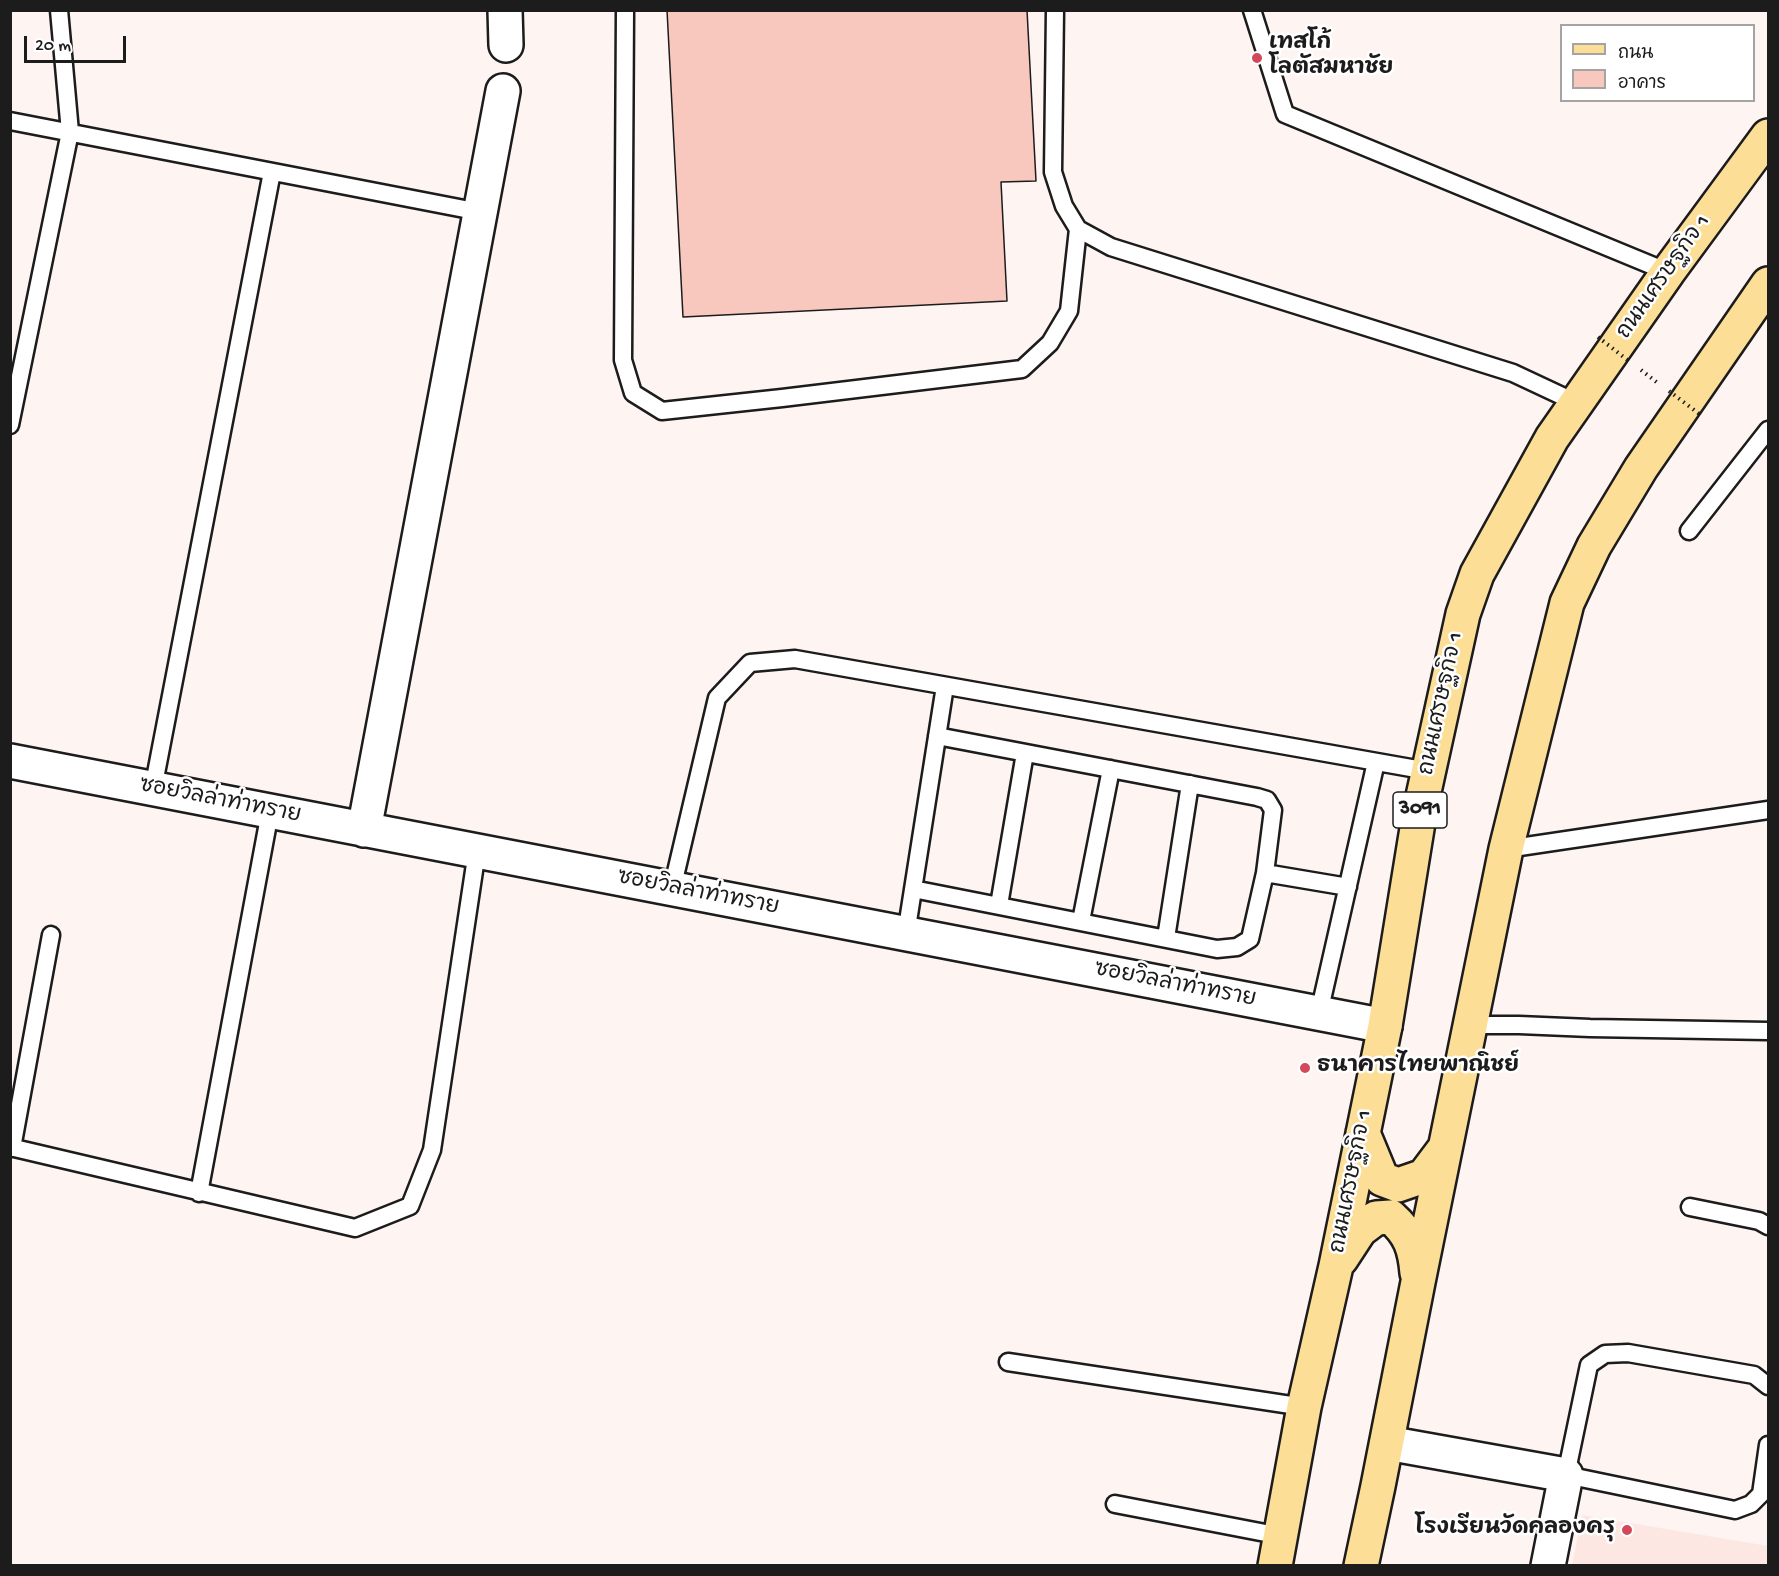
<!DOCTYPE html>
<meta charset="utf-8">
<style>
body{margin:0}
#map{position:relative;width:1779px;height:1576px;overflow:hidden;background:#fef4f2;font-family:"Gochi Hand","Playpen Sans Thai",sans-serif}
canvas{display:block}
.frame{position:absolute;inset:0;border:12px solid #1c1c1c;pointer-events:none}
.legend{position:absolute;left:1560px;top:24px;width:195px;height:78px;box-sizing:border-box;background:#fff;border:2px solid #a4a4a4;margin:0;padding:8px 10px;list-style:none;font-size:18px;color:#1c1c1c}
.legend li{display:flex;align-items:center;gap:12px;height:30px}
.legend b{width:30px;border:2px solid #a4a4a4}
.scale{position:absolute;left:24px;top:36px;width:102px;height:27px;box-sizing:border-box;border:3px solid #1c1c1c;border-top:0;padding-left:8px;font-size:18px;line-height:21px;white-space:nowrap;color:#1c1c1c;-webkit-text-stroke:4px #fff;paint-order:stroke}
</style>
<div id="map">
<canvas width="1779" height="1576"></canvas>
<div class="frame"></div>
<ul class="legend">
<li><b style="height:8px;background:#fcde96"></b>ถนน</li>
<li><b style="height:16px;background:#f8c8bf"></b>อาคาร</li>
</ul>
<div class="scale">20 m</div>
</div>
<script>
const context = document.querySelector('canvas').getContext('2d');
context.lineJoin = 'round';
function fillPath(path, color) { context.fillStyle = color; context.fill(path, 'evenodd'); }
function strokePath(path, color, width, dash) { context.strokeStyle = color; context.lineWidth = width; context.lineCap = dash ? 'butt' : 'round'; context.setLineDash(dash || []); context.stroke(path); }
function write(font, color, halo, rows, align = 'center') {
  context.font = font + ' "Gochi Hand","Playpen Sans Thai",sans-serif'; context.lineWidth = 5; context.setLineDash([]); context.textBaseline = 'middle'; context.strokeStyle = halo; context.fillStyle = color; for (const [text, x, y, turn = 0] of rows) {
    context.save(); context.translate(x, y); context.rotate((+turn || 0) * Math.PI / 180); context.textAlign = isNaN(turn) ? turn : align; if (halo) context.strokeText(text, 0, 0); context.fillText(text, 0, 0); context.restore();
  }
}
fillPath(new Path2D(`
 M 1582,1515 L 1768,1546 L 1768,1565 L 1572,1565 Z`), '#fce7e3');
const building = new Path2D(`
 M 667,10 L 1027,10 L 1036,181 L 1001,182 L 1007,301 L 683,317 Z`);
fillPath(building, '#f8c8bf');
strokePath(building, '#1c1c1c', 1.5);
const lane = new Path2D(`
 M 625,10 L 623,360 L 633,393 L 662,411 L 782,398 L 1022,369 L 1050,343 L 1069,311 L 1078,229
 M 1055,10 L 1053,172 L 1064,206 L 1078,229 L 1111,247 L 1513,373 L 1577,403
 M 1252,10 L 1285,114 L 1668,272
 M 10,121 L 480,212
 M 10,425 L 70,132 L 59,10
 M 1689,531 L 1768,430
 M 153,789 L 272,172
 M 1506,849 L 1768,810
 M 1265,873 L 1348,887
 M 672,889 L 717,698 L 750,663 L 795,659 L 1428,771
 M 913,889 L 1217,949 L 1237,947 L 1250,939 L 1265,873 L 1273,810 L 1267,800 L 1257,797 L 937,736
 M 999,905 L 1025,753
 M 1081,921 L 1111,769
 M 906,934 L 945,686
 M 1166,938 L 1190,784
 M 1319,1013 L 1376,762
 M 1471,1025 L 1519,1025 L 1590,1028 L 1768,1031
 M 10,1147 L 355,1228 L 410,1206 L 432,1150 L 477,851
 M 12,1148 L 51,935
 M 199,1193 L 270,812
 M 1690,1207 L 1759,1221 L 1768,1226
 M 1008,1362 L 1304,1407
 M 1768,1386 L 1754,1375 L 1628,1353 L 1605,1354 L 1589,1365 L 1566,1475 L 1735,1510 L 1751,1504 L 1761,1494 L 1768,1445
 M 1115,1504 L 1281,1536`);
const street = new Path2D(`
 M 505,10 L 506,45
 M 10,761 L 1385,1026
 M 364,830 L 503,91
 M 1387,1443 L 1566,1475 L 1548,1566`);
const primary = new Path2D(`
 M 1363,1133 L 1382,1179 L 1398,1185 L 1424,1176 L 1445,1148
 M 1341,1259 L 1360,1230 L 1376,1218 L 1391,1217 C 1410,1234 1415,1248 1417,1273
 M 1275,1566 L 1304,1407 L 1336,1266 L 1385,1026 L 1420,810 L 1463,614 L 1477,574 L 1552,438 L 1668,272 L 1768,136
 M 1361,1566 L 1378,1486 L 1418,1282 L 1506,849 L 1567,603 L 1594,546 L 1641,468 L 1768,284`);
strokePath(lane, '#1c1c1c', 21);
strokePath(street, '#1c1c1c', 38);
strokePath(primary, '#1c1c1c', 38);
strokePath(new Path2D(`
 M 1641,370 L 1659,384`), '#1c1c1c', 4, [1.5, 4.5]);
strokePath(lane, '#fff', 16);
strokePath(street, '#fff', 33);
strokePath(primary, '#fcde96', 33);
strokePath(new Path2D(`
 M 1598,337 L 1630,362
 M 1669,391 L 1702,416`), '#1c1c1c', 4, [1.5, 4.5]);
for (const [x, y, r, color] of [
 [1257,58,6,"#d1495b"],
 [1305,1068,6,"#d1495b"],
 [1627,1530,6,"#d1495b"]
]) { const dot = new Path2D(); dot.arc(x, y, r, 0, 2 * Math.PI); context.fillStyle = color; context.fill(dot); strokePath(dot, '#fff', 2); }
for (const [x, y, w] of [
 [1420,810,54]
]) { const box = new Path2D(); box.roundRect(x - w / 2, y - 18, w, 36, 4.5); context.fillStyle = '#fff'; context.fill(box); strokePath(box, '#1c1c1c', 1.5); }
write('bold 21px', '#1c1c1c', null, [
 ["3091",1420,810]
]);
write('bold 22px', '#1c1c1c', '#fff', [
 ["เทสโก้",1269,45],
 ["โลตัสมหาชัย",1269,70],
 ["ธนาคารไทยพาณิชย์",1317,1068],
 ["โรงเรียนวัดคลองครุ",1615,1530,"right"]
], 'left');
write('22px', '#1c1c1c', '#fff', [
 ["ถนนเศรษฐกิจ 1",1665,278,-55],
 ["ถนนเศรษฐกิจ 1",1443,704,-78],
 ["ซอยวิลล่าท่าทราย",220,802,11],
 ["ซอยวิลล่าท่าทราย",698,894,11],
 ["ซอยวิลล่าท่าทราย",1175,986,11],
 ["ถนนเศรษฐกิจ 1",1353,1182,-79]
]);
</script>
